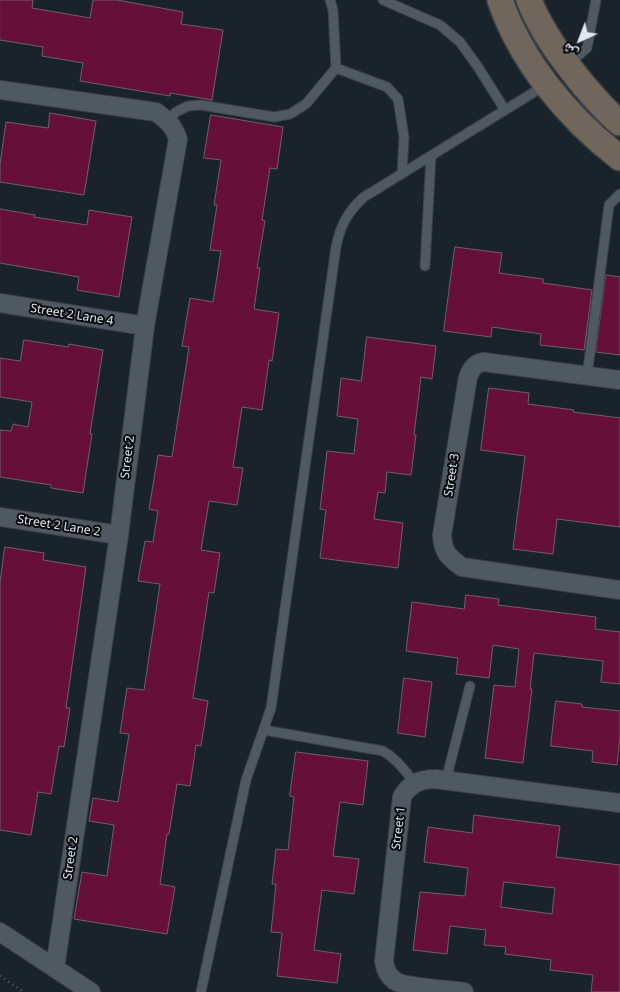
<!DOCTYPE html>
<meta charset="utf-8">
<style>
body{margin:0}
#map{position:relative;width:620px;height:992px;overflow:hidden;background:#1b232a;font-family:"Noto Sans","Noto Naskh Arabic",sans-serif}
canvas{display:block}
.north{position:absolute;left:555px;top:15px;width:50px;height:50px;-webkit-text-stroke:4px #080c0f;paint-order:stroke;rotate:223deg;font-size:14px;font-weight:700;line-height:20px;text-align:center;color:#e1e7ec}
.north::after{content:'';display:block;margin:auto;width:18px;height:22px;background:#e1e7ec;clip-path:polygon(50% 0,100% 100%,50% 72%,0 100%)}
</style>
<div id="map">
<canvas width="620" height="992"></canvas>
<div class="north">ش</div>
</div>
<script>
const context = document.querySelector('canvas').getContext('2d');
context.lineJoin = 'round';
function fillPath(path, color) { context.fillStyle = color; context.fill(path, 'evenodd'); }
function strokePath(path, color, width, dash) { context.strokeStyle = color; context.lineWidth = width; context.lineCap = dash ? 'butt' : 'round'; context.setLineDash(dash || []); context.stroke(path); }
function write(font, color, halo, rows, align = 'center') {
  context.font = font + ' "Noto Sans",sans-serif'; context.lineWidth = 4; context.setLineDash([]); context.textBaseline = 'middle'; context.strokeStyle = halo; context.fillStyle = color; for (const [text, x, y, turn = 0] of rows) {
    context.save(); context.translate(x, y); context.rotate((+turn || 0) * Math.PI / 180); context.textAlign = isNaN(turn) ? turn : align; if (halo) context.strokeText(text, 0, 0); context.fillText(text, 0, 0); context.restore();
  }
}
const building = new Path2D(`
 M 0,0 L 33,0 L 32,8 L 90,18 L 93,0 L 117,0 L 183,12 L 181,24 L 223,30 L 212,100 L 170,93 L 170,96 L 80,81 L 83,63 L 42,56 L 43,47 L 0,40 Z
 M 50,113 L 96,121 L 84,195 L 0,182 L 0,164 L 6,122 L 48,128 Z
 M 211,115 L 283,127 L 277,169 L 270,168 L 262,220 L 265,221 L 257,268 L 260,268 L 254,309 L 279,313 L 272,361 L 269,360 L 262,410 L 242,407 L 233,467 L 243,468 L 237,505 L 209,501 L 201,550 L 220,553 L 214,593 L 209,592 L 193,698 L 208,701 L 201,746 L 196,745 L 190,786 L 177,784 L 169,834 L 167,834 L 160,884 L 175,887 L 167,934 L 74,919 L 82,872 L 107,876 L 114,825 L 89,821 L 93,798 L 118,802 L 129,734 L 120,733 L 127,688 L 144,690 L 160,584 L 138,581 L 145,541 L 153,542 L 158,511 L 149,509 L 158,455 L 172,457 L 189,347 L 182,346 L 190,298 L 213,302 L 221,251 L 210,250 L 217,205 L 214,205 L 221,160 L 204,158 Z
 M 0,209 L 35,215 L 34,217 L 87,225 L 89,210 L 132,217 L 119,297 L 77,290 L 79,277 L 0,263 Z
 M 455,247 L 502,253 L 499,273 L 543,279 L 543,283 L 592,290 L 584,350 L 540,345 L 541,334 L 492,327 L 491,337 L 444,331 Z
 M 606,275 L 620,277 L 620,355 L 596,352 Z
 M 367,337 L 436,346 L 432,379 L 421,377 L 414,435 L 416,435 L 411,475 L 387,472 L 385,493 L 378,492 L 374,519 L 403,523 L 398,568 L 320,558 L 326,510 L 320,509 L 327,451 L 354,454 L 358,419 L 337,416 L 341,378 L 361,381 Z
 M 24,340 L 68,347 L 69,344 L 103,350 L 90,434 L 92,434 L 83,493 L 51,488 L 51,485 L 0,477 L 0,430 L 11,431 L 13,424 L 28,427 L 32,402 L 0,397 L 0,358 L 20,361 Z
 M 489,388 L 529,393 L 528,404 L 574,410 L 573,412 L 620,418 L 620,527 L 557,519 L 553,554 L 513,549 L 525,456 L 481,450 Z
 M 5,547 L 44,553 L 43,560 L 86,567 L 66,708 L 70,708 L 64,747 L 59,746 L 51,794 L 38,792 L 31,835 L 0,830 L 0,583 Z
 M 466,595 L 499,599 L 498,605 L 596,617 L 595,629 L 620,632 L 620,684 L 601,682 L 603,661 L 534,653 L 530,689 L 532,689 L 523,763 L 485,758 L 494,685 L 515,687 L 519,649 L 493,645 L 489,678 L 456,674 L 458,658 L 406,651 L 412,602 L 464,609 Z
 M 404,678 L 432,682 L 425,737 L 398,733 Z
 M 556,701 L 582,704 L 582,707 L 620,711 L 620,737 L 617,765 L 592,762 L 593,751 L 551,746 Z
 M 296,752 L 368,761 L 363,805 L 340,802 L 333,856 L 359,859 L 354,894 L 322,890 L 314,950 L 341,954 L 337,983 L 277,976 L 282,933 L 271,932 L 276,884 L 272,884 L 276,849 L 288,850 L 294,797 L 290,796 Z
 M 474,815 L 560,826 L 556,857 L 620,865 L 620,992 L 591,992 L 593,975 L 550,970 L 551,960 L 505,954 L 506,947 L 484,945 L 486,930 L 450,926 L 447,954 L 413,950 L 420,892 L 465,896 L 468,868 L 424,862 L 428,827 L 472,833 ZM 504,882 L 555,888 L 552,914 L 501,907 Z`);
fillPath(building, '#660f39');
strokePath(building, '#6e6165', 1);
const lane = new Path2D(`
 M 383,0 L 440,25 L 460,42 L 478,67 L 505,110
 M 568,65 L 587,48 L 596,0
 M 336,68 L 387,87 L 398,99 L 404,137 L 402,174
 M 168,120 L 176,112 L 188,106 L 201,105 L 274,117 L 290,114 L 306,104 L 336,68 L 333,10 L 330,0
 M 425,266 L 431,156
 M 587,376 L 609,205 L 620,194
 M 264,730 L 383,751 C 397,759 405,771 415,783
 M 446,780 L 470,686
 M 201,992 L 246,780 L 271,708 L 336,247 C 340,226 348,211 364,197 L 544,86`);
const street = new Path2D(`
 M 0,90 L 156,112 C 168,121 173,125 178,139 L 145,326 L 119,535 L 55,968
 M 0,303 L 145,326
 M 620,380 L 484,362 C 475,363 471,369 468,377 L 442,535 C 443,552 448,557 462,567 L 620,590
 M 0,517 L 119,535
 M 0,932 L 91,992
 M 464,992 C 450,990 404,987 395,981 C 388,976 385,969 384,961 L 402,797 C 409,784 420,779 435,779 L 620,803`);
const secondary = new Path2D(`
 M 500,0 C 521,62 569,119 620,158
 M 529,0 C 542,33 563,60 585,87 C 596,99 607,113 620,123`);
strokePath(lane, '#3b4146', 11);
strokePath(street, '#3b4146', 20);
strokePath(secondary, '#3b4146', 28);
strokePath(new Path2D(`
 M 0,976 L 24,992`), '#596066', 2.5, [1, 4]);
strokePath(lane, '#505961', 9);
strokePath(street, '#505961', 18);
strokePath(secondary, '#70665c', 25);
write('12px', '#e1e7ec', '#080c0f', [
 ["Street 2 Lane 4",72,315,9],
 ["Street 2",128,457,-83],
 ["Street 3",452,475,-81],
 ["Street 2 Lane 2",59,526,9],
 ["Street 1",399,828,-83],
 ["Street 2",71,858,-82]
]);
</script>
